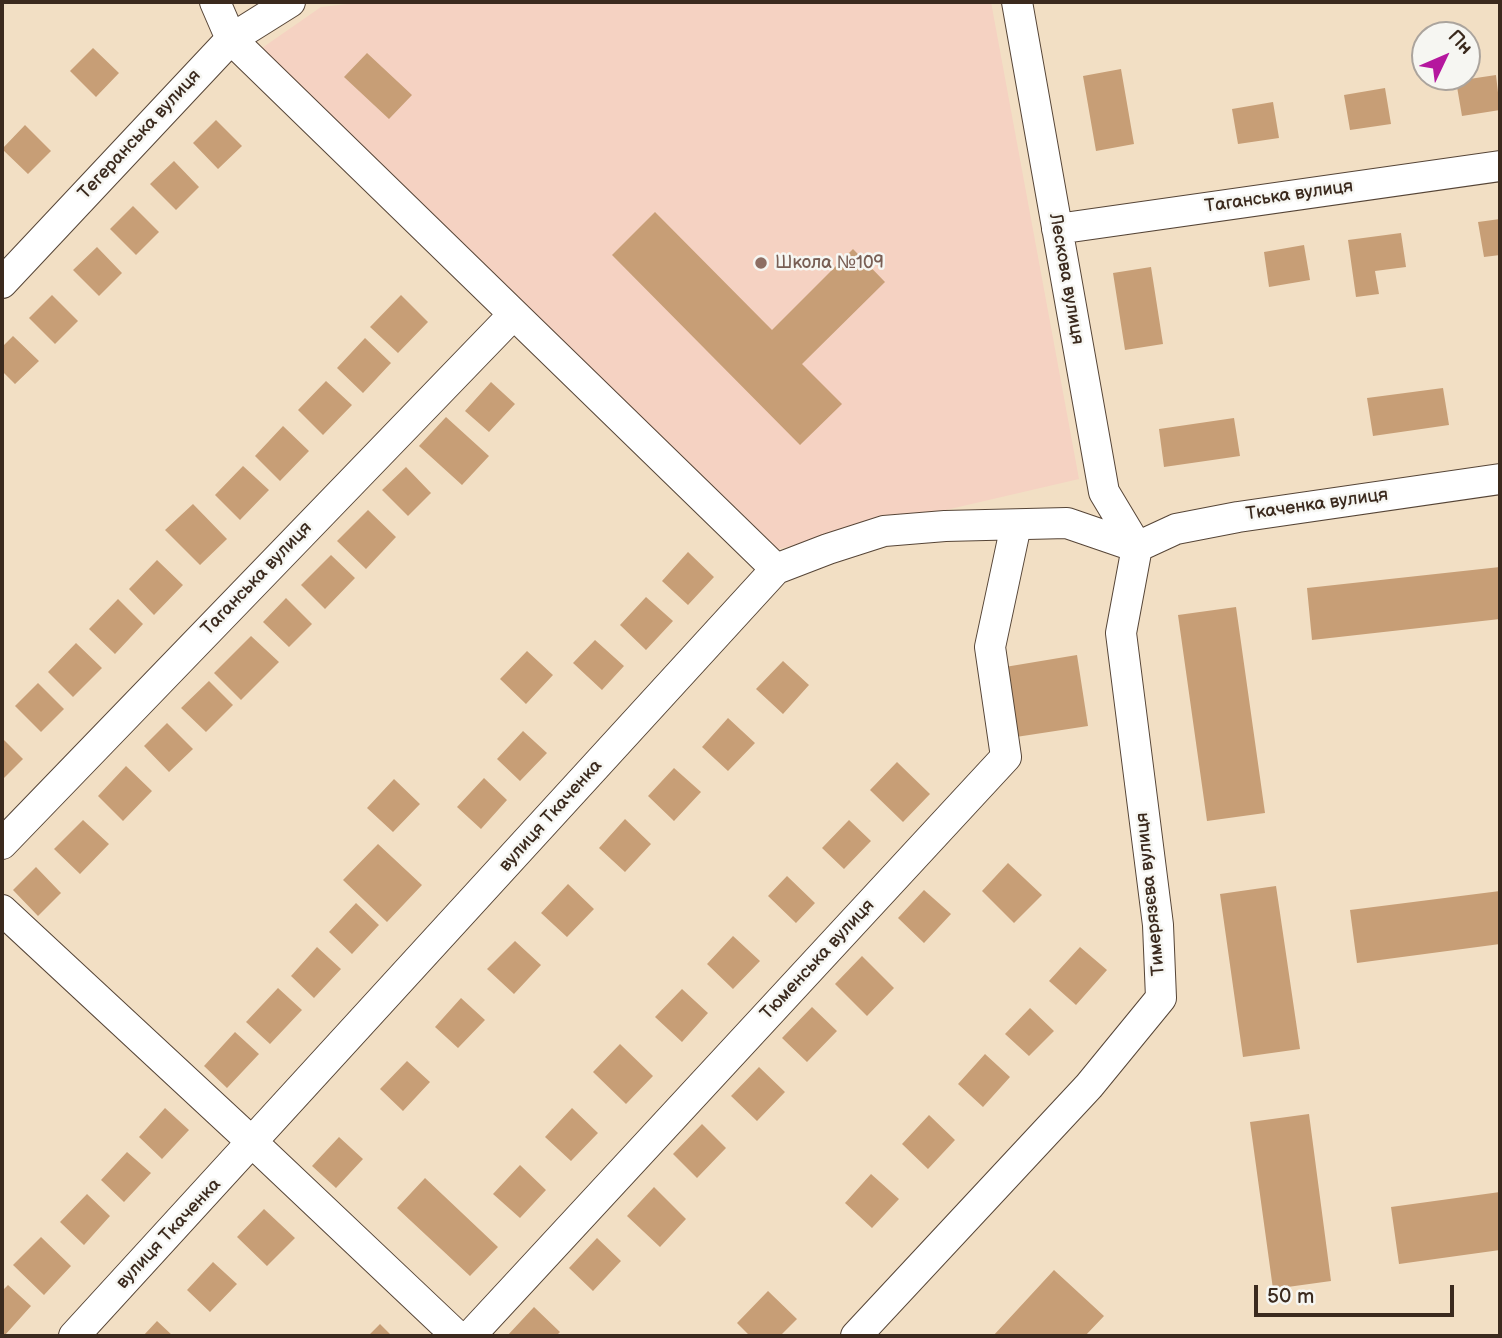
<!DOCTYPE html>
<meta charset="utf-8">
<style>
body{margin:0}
#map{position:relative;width:1502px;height:1338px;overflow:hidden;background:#f2dfc4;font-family:"Balsamiq Sans",sans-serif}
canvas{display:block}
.frame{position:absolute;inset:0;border:4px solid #3b2a1e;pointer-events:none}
.north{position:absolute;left:1411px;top:21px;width:70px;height:70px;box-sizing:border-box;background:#f6f6f2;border:2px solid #aba49d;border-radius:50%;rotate:46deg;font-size:19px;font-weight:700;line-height:28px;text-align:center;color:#3b2a1e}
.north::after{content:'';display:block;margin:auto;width:24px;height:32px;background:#b5179e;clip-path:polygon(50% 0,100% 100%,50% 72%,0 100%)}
.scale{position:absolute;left:1254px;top:1285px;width:200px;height:32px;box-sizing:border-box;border:4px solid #3b2a1e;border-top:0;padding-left:9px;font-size:21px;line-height:24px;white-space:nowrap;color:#3b2a1e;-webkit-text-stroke:5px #f6f6f2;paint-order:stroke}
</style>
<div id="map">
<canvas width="1502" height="1338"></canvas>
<div class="frame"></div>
<div class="north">Пн</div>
<div class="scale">50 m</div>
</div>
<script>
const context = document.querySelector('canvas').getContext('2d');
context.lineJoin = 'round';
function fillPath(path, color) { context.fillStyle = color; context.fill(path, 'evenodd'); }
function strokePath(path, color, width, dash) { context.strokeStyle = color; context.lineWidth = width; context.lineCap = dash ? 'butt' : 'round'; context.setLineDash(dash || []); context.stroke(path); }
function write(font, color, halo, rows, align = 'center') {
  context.font = font + ' "Balsamiq Sans",sans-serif'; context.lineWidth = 5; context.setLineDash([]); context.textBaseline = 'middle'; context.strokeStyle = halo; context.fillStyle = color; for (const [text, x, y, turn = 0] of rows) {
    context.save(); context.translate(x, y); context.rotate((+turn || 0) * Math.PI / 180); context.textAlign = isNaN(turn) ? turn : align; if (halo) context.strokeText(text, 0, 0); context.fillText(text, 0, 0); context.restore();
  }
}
fillPath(new Path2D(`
 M 366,2 L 991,2 L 1079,479 L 778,549 L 262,48 L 321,7 Z`), '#f5d2c2');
fillPath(new Path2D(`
 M 93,48 L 119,73 L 96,97 L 70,71 Z
 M 367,53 L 412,95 L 389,119 L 344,77 Z
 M 1121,69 L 1134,144 L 1096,151 L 1083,76 Z
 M 1496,75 L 1500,110 L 1462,116 L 1456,81 Z
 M 1385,88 L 1391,124 L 1350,130 L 1344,95 Z
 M 1273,102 L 1279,138 L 1238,144 L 1232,109 Z
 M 216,120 L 242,146 L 218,169 L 193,143 Z
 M 25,125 L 51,151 L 28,174 L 2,149 Z
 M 174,161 L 199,187 L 176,210 L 150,184 Z
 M 133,206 L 159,232 L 136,255 L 110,229 Z
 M 655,212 L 772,330 L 853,249 L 885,282 L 802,364 L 842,404 L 800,445 L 612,255 Z
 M 1500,219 L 1500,255 L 1484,257 L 1478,222 Z
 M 1401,233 L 1406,267 L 1375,271 L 1379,294 L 1356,297 L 1348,240 Z
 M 1304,245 L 1310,280 L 1269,287 L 1264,252 Z
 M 97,247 L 122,273 L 99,296 L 73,270 Z
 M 1151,267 L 1163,344 L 1125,350 L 1113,273 Z
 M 52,295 L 78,321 L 55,344 L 29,318 Z
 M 401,295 L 428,322 L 398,353 L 370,327 Z
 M 13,336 L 39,361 L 15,384 L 2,371 L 2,347 Z
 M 365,338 L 391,363 L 363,393 L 337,368 Z
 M 326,381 L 352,405 L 323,435 L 298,410 Z
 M 491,382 L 515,404 L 489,432 L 465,411 Z
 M 1443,388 L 1449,425 L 1373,436 L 1367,398 Z
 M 446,417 L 489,456 L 462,485 L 419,446 Z
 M 1234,418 L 1240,456 L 1164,467 L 1159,429 Z
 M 283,426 L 309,451 L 280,481 L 255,456 Z
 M 243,466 L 269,490 L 240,520 L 215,495 Z
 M 406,467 L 431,493 L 408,516 L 382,490 Z
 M 193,504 L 227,539 L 200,565 L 165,530 Z
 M 368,510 L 396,537 L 366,569 L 337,541 Z
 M 688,552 L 714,577 L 688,605 L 662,581 Z
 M 331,555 L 355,578 L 325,609 L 301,585 Z
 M 157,560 L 183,585 L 154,615 L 129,589 Z
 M 1500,567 L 1500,619 L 1312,640 L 1307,588 Z
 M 646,597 L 673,621 L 646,650 L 620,625 Z
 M 286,598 L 312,624 L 289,647 L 263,622 Z
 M 118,599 L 143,624 L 115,654 L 89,629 Z
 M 1236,607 L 1265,813 L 1207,821 L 1178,615 Z
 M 251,636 L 279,662 L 241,700 L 214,673 Z
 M 595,640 L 624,666 L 602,690 L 573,663 Z
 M 76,643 L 102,668 L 73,697 L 48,672 Z
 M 527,651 L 553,675 L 526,704 L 500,679 Z
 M 1077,655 L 1088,726 L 1016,737 L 1005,667 Z
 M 783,661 L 809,685 L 783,714 L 756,689 Z
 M 209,681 L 233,705 L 206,732 L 181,708 Z
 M 38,683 L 64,709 L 41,732 L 15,706 Z
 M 728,718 L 755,743 L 728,771 L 702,747 Z
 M 167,723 L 193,749 L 169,772 L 144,746 Z
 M 523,731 L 547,753 L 520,781 L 497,759 Z
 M 2,738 L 23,759 L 2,780 Z
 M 897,762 L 930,794 L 903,822 L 870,790 Z
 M 126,766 L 152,791 L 123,821 L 98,796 Z
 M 674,768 L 701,792 L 674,821 L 648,796 Z
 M 484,778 L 507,800 L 481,829 L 457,807 Z
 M 394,779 L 420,804 L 393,832 L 367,808 Z
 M 625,819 L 651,844 L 625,872 L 599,848 Z
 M 83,820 L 109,844 L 80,874 L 54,849 Z
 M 849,820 L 871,841 L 844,869 L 822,848 Z
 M 378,844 L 422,885 L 387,922 L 343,880 Z
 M 1008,863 L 1042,895 L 1014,923 L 982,891 Z
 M 36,867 L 61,893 L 38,916 L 13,890 Z
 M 787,876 L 815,903 L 796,923 L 768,896 Z
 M 568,884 L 594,909 L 567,937 L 541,913 Z
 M 1276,886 L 1300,1049 L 1243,1057 L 1220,894 Z
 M 924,890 L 951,914 L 924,943 L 898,918 Z
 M 1500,891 L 1500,944 L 1357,963 L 1350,910 Z
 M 356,903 L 379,925 L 352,954 L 329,932 Z
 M 733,936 L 760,961 L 733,989 L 707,964 Z
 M 515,941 L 541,965 L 514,994 L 487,969 Z
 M 317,947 L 341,969 L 314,998 L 291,976 Z
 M 1080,947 L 1107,970 L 1076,1005 L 1049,981 Z
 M 862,956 L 894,988 L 867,1016 L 835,984 Z
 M 278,988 L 302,1010 L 270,1044 L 246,1022 Z
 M 682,989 L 708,1013 L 682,1042 L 655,1017 Z
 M 461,998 L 485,1020 L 458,1048 L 435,1027 Z
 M 812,1007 L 837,1031 L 807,1062 L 782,1038 Z
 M 1030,1008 L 1054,1031 L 1029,1056 L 1005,1034 Z
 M 235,1032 L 259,1054 L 227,1088 L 204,1066 Z
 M 620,1044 L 653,1076 L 626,1104 L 593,1072 Z
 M 985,1054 L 1010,1077 L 983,1107 L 958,1084 Z
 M 407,1061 L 430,1082 L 403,1111 L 380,1089 Z
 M 759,1067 L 785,1092 L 757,1121 L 731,1096 Z
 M 165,1108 L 189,1130 L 162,1159 L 139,1137 Z
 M 572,1108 L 598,1133 L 571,1161 L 545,1137 Z
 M 1309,1114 L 1331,1281 L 1273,1289 L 1250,1122 Z
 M 929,1115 L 955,1140 L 928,1169 L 902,1144 Z
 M 702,1124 L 726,1148 L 697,1178 L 673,1154 Z
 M 339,1137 L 363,1159 L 336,1188 L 312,1166 Z
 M 127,1152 L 151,1173 L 124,1202 L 101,1180 Z
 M 520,1165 L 546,1190 L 520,1218 L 493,1194 Z
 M 871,1174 L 899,1199 L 872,1228 L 845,1203 Z
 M 425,1178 L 498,1247 L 470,1276 L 397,1208 Z
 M 654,1187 L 686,1219 L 660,1247 L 627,1216 Z
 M 1500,1192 L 1500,1250 L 1399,1264 L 1391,1207 Z
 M 87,1194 L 110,1216 L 84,1245 L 60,1222 Z
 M 264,1209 L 295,1238 L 267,1266 L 237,1237 Z
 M 41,1237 L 71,1266 L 44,1295 L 13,1265 Z
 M 597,1238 L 621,1261 L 593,1291 L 569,1268 Z
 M 213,1262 L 237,1284 L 210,1312 L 187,1290 Z
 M 1054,1270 L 1104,1316 L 1085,1336 L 993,1336 Z
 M 8,1285 L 31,1306 L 5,1335 L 2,1333 L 2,1291 Z
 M 768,1291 L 797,1319 L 780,1336 L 750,1336 L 737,1323 Z
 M 534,1307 L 560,1332 L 556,1336 L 507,1336 Z
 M 157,1321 L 173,1336 L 143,1336 Z
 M 380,1324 L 392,1336 L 368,1336 Z`), '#c79e76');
const minor = new Path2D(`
 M 215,2 L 231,39 L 776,569
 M 1017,2 L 1104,492 L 1137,547
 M 1057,229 L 1500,166
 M 2,283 L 231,39 L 290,2
 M 1137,547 L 1176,529 L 1238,517 L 1500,479
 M 2,844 L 513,315
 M 2,910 L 253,1143 L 457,1336
 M 74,1336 L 776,569 L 828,549 L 884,531 L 945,526 L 1067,523 L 1137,547
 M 470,1336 L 1006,757 L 990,647 L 1016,525
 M 856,1336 L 1089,1086 L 1161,998 L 1158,925 L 1121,633 L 1137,547`);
strokePath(minor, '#564537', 32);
strokePath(minor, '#fff', 30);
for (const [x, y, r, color] of [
 [761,263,7,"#8d6e63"]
]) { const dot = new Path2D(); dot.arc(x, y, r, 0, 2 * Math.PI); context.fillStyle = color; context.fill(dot); strokePath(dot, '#f6f6f2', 2.5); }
write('18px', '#3b2a1e', '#f6f6f2', [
 ["Тегеранська вулиця",140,135,-47],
 ["Таганська вулиця",1279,197,-8],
 ["Лескова вулиця",1066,279,80],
 ["Ткаченка вулиця",1317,505,-8],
 ["Таганська вулиця",257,579,-46],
 ["вулиця Ткаченка",551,816,-48],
 ["Тимерязєва вулиця",1151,894,-96],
 ["Тюменська вулиця",818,960,-47],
 ["вулиця Ткаченка",169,1234,-47]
]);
write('18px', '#785e54', '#f6f6f2', [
 ["Школа №109",775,263]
], 'left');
</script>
